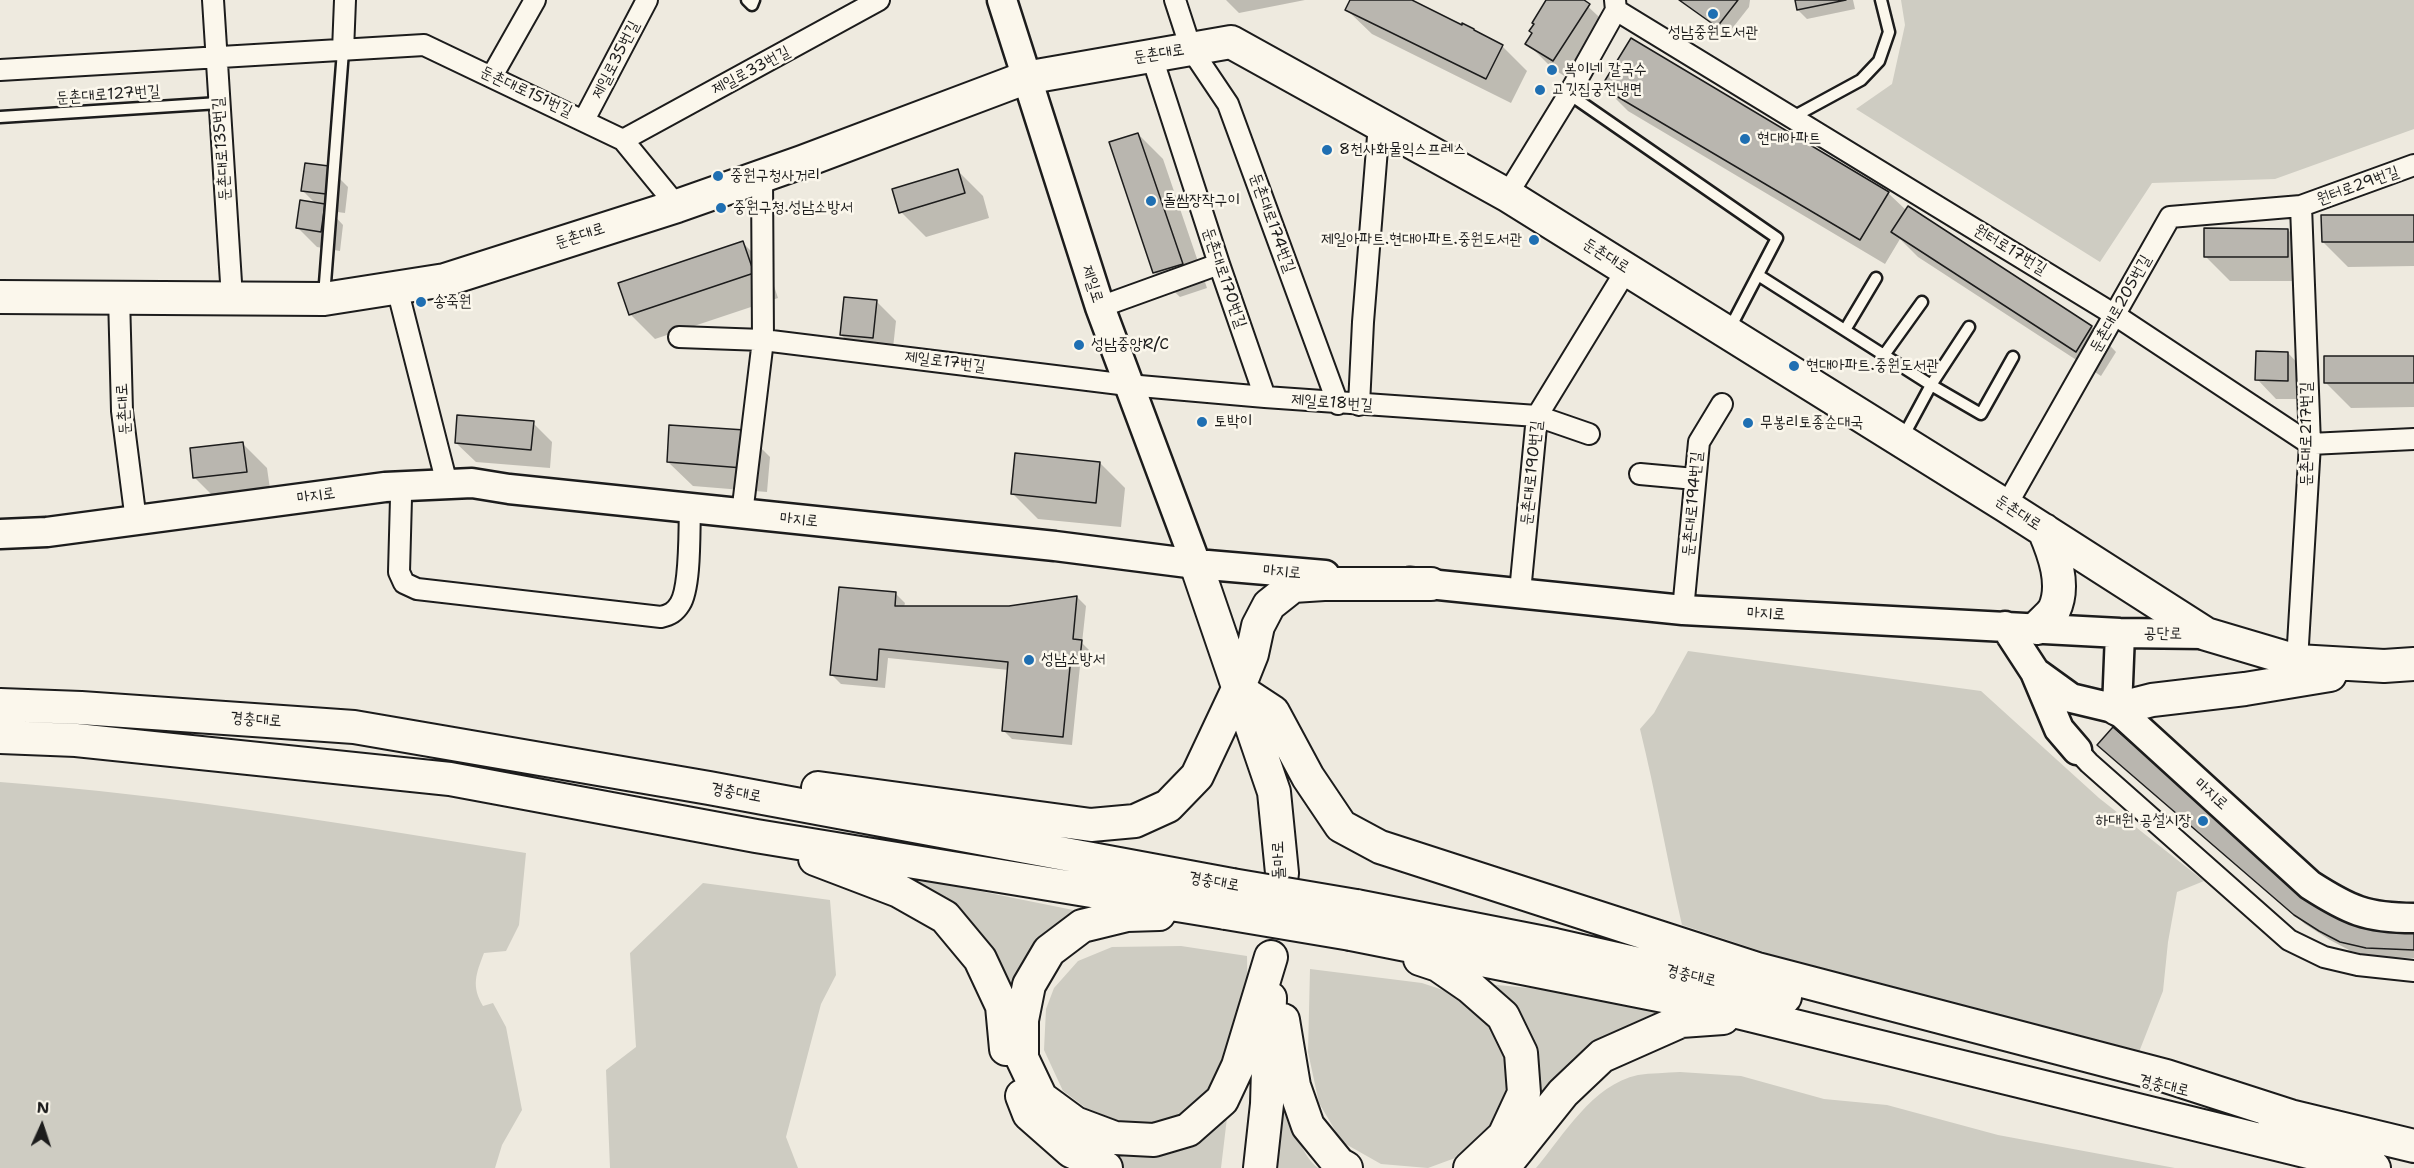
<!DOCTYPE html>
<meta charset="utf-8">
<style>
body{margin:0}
#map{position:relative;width:2414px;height:1168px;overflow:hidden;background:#eeeadf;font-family:"Shantell Sans",sans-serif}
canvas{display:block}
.north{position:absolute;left:12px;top:1096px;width:60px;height:60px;-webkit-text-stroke:4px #fbf7ec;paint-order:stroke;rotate:3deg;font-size:16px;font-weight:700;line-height:24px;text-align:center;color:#1c1c1c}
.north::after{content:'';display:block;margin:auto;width:21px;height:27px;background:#1c1c1c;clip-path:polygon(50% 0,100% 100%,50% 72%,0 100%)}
</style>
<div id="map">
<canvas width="2414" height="1168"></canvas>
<div class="north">N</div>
</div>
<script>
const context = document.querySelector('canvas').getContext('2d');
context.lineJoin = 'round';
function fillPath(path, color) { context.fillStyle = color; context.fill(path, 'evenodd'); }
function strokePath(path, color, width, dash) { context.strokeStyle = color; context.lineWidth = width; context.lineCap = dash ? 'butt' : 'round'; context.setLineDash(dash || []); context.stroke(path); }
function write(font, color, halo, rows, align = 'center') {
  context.font = font + ' "Shantell Sans","Poor Story",sans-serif'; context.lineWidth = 5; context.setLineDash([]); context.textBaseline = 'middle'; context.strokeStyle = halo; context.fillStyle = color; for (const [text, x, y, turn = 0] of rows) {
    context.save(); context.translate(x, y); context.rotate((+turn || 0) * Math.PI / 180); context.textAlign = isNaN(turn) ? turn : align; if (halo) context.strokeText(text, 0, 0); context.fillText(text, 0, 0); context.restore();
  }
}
fillPath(new Path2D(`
 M 1901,0 L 2414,0 L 2414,129 L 2275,179 L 2152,183 L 2100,262 L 1856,109 L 1892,84 L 1905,25 Z
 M 1688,651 L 1981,691 L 2099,798 L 2204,881 L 2177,892 L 2168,942 L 2163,991 L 2139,1052 L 2063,1042 L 1842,978 L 1682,925 C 1667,859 1656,794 1640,729 L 1654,713 Z
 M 0,782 C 177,795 351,825 526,853 L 519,925 L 506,951 L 484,953 C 476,974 471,986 483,1006 L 493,1003 L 506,1027 L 522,1110 L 502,1145 L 495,1168 L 0,1168 Z
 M 905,876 L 1078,911 L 1059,924 L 1030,950 L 1007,1006 L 957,917 Z
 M 703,883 L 830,900 L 836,975 L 821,1004 L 786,1137 L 798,1168 L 610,1168 L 606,1070 L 636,1047 L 630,953 Z
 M 1181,946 L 1247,956 L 1248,1016 L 1237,1060 L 1194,1115 L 1167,1122 L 1122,1122 L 1086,1108 L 1063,1091 L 1044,1050 L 1046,1009 L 1054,988 L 1078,961 L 1112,947 Z
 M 1310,969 L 1422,983 L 1461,996 L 1494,1022 L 1508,1054 L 1508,1095 L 1497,1126 L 1466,1154 L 1428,1168 L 1381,1164 L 1342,1142 L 1319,1103 L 1308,1052 Z
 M 1486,984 L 1595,994 L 1688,1011 L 1525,1128 L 1536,1071 L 1526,1026 Z
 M 1680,1072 L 1741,1076 L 1824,1099 L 1887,1105 L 1998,1135 L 2175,1168 L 1536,1168 C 1564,1135 1592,1085 1638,1075 C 1651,1073 1666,1073 1680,1072 Z
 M 1283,1097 C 1290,1117 1301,1156 1318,1168 L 1274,1168 Z
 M 1229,1101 L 1221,1168 L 1121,1168 L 1097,1153 Z`), '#ceccc2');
fillPath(new Path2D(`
 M 1226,0 L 1305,0 L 1239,13 Z
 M 1352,0 L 1408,0 L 1502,46 L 1527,71 L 1511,103 L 1372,34 L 1347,10 Z
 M 1551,0 L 1581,0 L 1613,30 L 1578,85 L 1552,68 L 1527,43 Z
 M 1680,0 L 1750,0 L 1749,7 L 1727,35 Z
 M 1797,0 L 1853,0 L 1855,9 L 1807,19 L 1798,10 Z
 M 1603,86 L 1888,193 L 1907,211 L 1908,208 L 2092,327 L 2116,352 L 2101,376 L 1918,257 L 1900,239 L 1885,264 L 1628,111 Z
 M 1138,134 L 1163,159 L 1207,288 L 1180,297 L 1155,273 L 1111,143 Z
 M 329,168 L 348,187 L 345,213 L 330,211 L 343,225 L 340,251 L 317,247 L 298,228 L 316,204 L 302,190 Z
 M 958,171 L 983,196 L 989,218 L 926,237 L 901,212 Z
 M 2414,217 L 2414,266 L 2348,267 L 2323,242 Z
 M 2288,230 L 2313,255 L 2313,281 L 2230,281 L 2205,256 Z
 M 743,243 L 768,268 L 778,298 L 655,339 L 630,314 Z
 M 876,301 L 896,321 L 892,357 L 861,354 L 841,335 Z
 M 2288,353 L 2307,373 L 2307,399 L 2276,399 L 2257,379 Z
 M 2414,357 L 2414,407 L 2351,408 L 2326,383 Z
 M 533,423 L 552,442 L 550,468 L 476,462 L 456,443 Z
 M 745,432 L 770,457 L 767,492 L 693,486 L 668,462 Z
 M 242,443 L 267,468 L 271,496 L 220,503 L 195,478 Z
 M 1100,463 L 1125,488 L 1121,527 L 1038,519 L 1013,494 Z
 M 895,593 L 905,603 L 904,607 L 1009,607 L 1077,597 L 1086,606 L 1082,643 L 1090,651 L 1089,666 L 1080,666 L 1072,745 L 1012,739 L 1003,730 L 1009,670 L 888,658 L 885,688 L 841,684 L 832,675 Z
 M 2108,754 L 2308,897 L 2414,927 L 2414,958 L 2376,957 L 2351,951 L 2330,940 L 2305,924 Z`), '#0003');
const building = new Path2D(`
 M 1350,0 L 1412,0 L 1462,25 L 1462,23 L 1474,29 L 1474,30 L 1503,45 L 1486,79 L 1345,10 Z
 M 1546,0 L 1584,0 L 1590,4 L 1553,61 L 1525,44 L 1532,33 L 1529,31 L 1534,24 L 1532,23 Z
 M 1679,0 L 1738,0 L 1717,27 Z
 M 1795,0 L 1846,0 L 1797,10 Z
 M 1631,38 L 1889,192 L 1860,240 L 1601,87 Z
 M 1138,133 L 1183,264 L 1153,273 L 1109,142 Z
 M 305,163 L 329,166 L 326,194 L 301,191 Z
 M 958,169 L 965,193 L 899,213 L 892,189 Z
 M 300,200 L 325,204 L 321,232 L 296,228 Z
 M 1908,206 L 2092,326 L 2076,352 L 1891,232 Z
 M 2321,215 L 2414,215 L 2414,242 L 2322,242 Z
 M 2204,228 L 2288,229 L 2288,257 L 2204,257 Z
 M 743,241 L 754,273 L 629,315 L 618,283 Z
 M 844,297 L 877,300 L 873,338 L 840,335 Z
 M 2256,351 L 2288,352 L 2288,381 L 2255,380 Z
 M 2324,356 L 2414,356 L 2414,383 L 2324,383 Z
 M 457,415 L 534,421 L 531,450 L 455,443 Z
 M 669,425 L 745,430 L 743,468 L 667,462 Z
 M 243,442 L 247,472 L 193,478 L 190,448 Z
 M 1015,453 L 1100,462 L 1096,503 L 1011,494 Z
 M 839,587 L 896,592 L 895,606 L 1009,606 L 1077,596 L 1073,639 L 1082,640 L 1080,658 L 1071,657 L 1063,737 L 1002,731 L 1008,662 L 879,649 L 877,680 L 830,675 Z
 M 2113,727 L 2309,896 L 2414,926 L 2414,950 L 2366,948 L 2340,942 L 2319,931 L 2294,915 L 2097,745 Z`);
fillPath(building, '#b9b6af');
strokePath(building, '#1c1c1c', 1.5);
const lane = new Path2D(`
 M 747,0 L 752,5 L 754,0
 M 1569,94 L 1777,238 L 1729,330
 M 0,117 L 219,103
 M 1793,117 L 1861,80 L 1879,61 L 1889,32 L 1881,0
 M 1758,275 L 1931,385 L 1903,437
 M 324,296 L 343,51
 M 1969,327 L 1931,385 L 1981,414 L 2013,357
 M 1845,330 L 1876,278
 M 1884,355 L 1922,302`);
const street = new Path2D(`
 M 213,0 L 232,298
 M 1175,0 L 1191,49 L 1228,104 L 1338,404
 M 1616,10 L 2115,315 L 2310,444 L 2414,439
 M 343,51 L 345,0
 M 1151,54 L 1219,264 L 1265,397
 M 0,70 L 424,45 L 623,140 L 677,206
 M 492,76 L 535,0
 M 584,120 L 647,0
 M 623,140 L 879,0
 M 1507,195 L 1569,94 L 1616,10 L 1615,0
 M 397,288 L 447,484
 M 119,296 L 122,411 L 136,521
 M 1100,307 L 1219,264
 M 679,337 L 763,340 L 1128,385 L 1265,397 L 1537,416 L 1589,434
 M 1359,405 L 1363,322 L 1379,124
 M 1640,474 L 1695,479
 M 399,486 L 401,498 L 399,572 L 404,583 L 417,589 L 661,617 C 670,615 675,612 680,604 C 691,587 689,530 690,508
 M 2006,506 L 2170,217 L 2301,206 L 2414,165
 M 742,514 L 763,340 L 762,176
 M 1520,592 L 1537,416 L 1627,269
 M 1683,610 L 1699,442 L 1722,404
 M 2297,661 L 2310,444 L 2301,206
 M 2077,750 L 2089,763 L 2289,940 L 2324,957 L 2358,965 L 2414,971`);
const secondary = new Path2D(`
 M 1002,0 L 1100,307 L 1196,564
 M 0,534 L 47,532 L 385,487 L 472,483 L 509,489 L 1055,546 L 1196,564 L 1325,575
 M 1409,582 L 1683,610 L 2120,633 L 2206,634
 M 2005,626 L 2035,672 L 2071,698 L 2117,709
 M 2120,633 L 2117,709 L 2310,885 C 2349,910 2366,918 2414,918
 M 2035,672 L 2059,729 L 2077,750`);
const primary = new Path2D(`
 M 0,297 L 324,299 L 445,280 L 677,206 L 802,162 L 1025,78 L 1231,42 L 1507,195 L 2006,506 L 2206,634 L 2297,661 L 2384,666 L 2414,664
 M 1196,564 L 1274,792 L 1282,873 L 1276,919
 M 2037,628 C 2042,622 2050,616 2054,610 C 2066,585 2054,553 2044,530
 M 1238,689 L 1273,712 L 1308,777 L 1341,826 L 1380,847 L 1757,969 L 2166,1076 L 2290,1116
 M 0,705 L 81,708 L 354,727 L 709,788 L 1232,885
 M 2117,709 L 2152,700 L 2245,689 L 2330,675
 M 0,737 L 76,740 L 450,779 L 756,836 L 1226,913
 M 818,788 L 1091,825 L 1135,821 L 1168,806 L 1197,776 L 1238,689 L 1252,654 L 1258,626 L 1269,605 L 1293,586 L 1324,584 L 1431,584
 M 815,859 L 899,891 L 945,917 L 980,959 L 1002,1006 L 1006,1049
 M 1356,906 L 1555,945 L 1785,997
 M 1159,914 L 1127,915 L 1082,926 L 1049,951 L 1029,985 L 1022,1020 L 1022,1058 L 1041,1098 L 1075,1123 L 1115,1138 L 1154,1140 L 1188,1130 L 1222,1100 L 1238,1066 L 1271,957
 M 1351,934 L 1709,1005 L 2374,1168
 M 1420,959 L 1438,965 L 1470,987 L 1503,1016 L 1521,1053 L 1524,1093 L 1504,1136 L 1470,1168
 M 1283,1020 L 1294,1086 L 1308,1126 L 1339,1164 L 1346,1168
 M 1022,1096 L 1029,1114 L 1071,1151 L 1106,1168
 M 2269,1111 L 2414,1146
 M 1260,1168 L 1267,1104 L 1270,998
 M 1503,1168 L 1563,1093 L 1602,1056 L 1681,1021 L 1723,1018`);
strokePath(lane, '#1c1c1c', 15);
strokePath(street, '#1c1c1c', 24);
strokePath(secondary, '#1c1c1c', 33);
strokePath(primary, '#1c1c1c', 36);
strokePath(lane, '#fbf7ec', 10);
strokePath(street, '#fbf7ec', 20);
strokePath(secondary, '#fbf7ec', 28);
strokePath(primary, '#fbf7ec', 32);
const primaryBridge = new Path2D(`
 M 1232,885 L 1356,906
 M 1226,913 L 1351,934`);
strokePath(primaryBridge, '#1c1c1c', 36, []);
strokePath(primaryBridge, '#fbf7ec', 32);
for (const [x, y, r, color] of [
 [1713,14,6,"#1f6fb2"],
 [1552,70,6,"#1f6fb2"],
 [1540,90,6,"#1f6fb2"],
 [1745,139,6,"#1f6fb2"],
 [1327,150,6,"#1f6fb2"],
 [718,176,6,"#1f6fb2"],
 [1151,201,6,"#1f6fb2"],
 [721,208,6,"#1f6fb2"],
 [1534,240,6,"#1f6fb2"],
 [421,302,6,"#1f6fb2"],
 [1079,345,6,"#1f6fb2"],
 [1794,366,6,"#1f6fb2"],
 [1202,422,6,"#1f6fb2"],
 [1748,423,6,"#1f6fb2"],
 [1029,660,6,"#1f6fb2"],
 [2203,821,6,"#1f6fb2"]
]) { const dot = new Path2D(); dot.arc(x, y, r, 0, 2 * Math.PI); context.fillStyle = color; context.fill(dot); strokePath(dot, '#fbf7ec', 2); }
write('16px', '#1c1c1c', '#fbf7ec', [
 ["성남중원도서관",1713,33,"center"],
 ["복이네 칼국수",1564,70],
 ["고깃집궁전냉면",1552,90],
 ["현대아파트",1757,139],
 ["8천사화물익스프레스",1339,150],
 ["중원구청사거리",730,176],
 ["돌쌈장작구이",1163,201],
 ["중원구청.성남소방서",733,208],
 ["제일아파트.현대아파트.중원도서관",1522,240,"right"],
 ["송죽원",433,302],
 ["성남중앙R/C",1091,345],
 ["현대아파트.중원도서관",1806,366],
 ["토박이",1214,422],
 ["무봉리토종순대국",1760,423],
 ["성남소방서",1041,660],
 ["하대원 공설시장",2191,821,"right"]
], 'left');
write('16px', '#1c1c1c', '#fbf7ec', [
 ["둔촌대로",1159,54,-9],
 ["제일로35번길",616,60,-63],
 ["제일로33번길",751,71,-28],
 ["둔촌대로151번길",526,92,25],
 ["둔촌대로127번길",108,95,-4],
 ["둔촌대로135번길",222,149,-94],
 ["원터로29번길",2358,186,-20],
 ["둔촌대로174번길",1272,223,70],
 ["둔촌대로",580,236,-18],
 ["원터로17번길",2010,250,31],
 ["둔촌대로",1606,256,32],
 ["둔촌대로170번길",1224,278,71],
 ["제일로",1092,284,72],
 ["둔촌대로205번길",2121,304,-61],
 ["제일로17번길",945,362,7],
 ["제일로18번길",1332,403,4],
 ["둔촌대로",124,409,-94],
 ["둔촌대로217번길",2307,434,-90],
 ["둔촌대로190번길",1532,473,-84],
 ["마지로",316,496,-8],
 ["둔촌대로194번길",1693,504,-85],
 ["둔촌대로",2018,513,33],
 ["마지로",799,520,6],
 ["마지로",1282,572,5],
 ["마지로",1766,614,3],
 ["공단로",2163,634,1],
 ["경충대로",256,720,4],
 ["경충대로",736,793,10],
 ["마지로",2211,794,42],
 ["돌마로",1279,860,-92],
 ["경충대로",1214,882,10],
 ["경충대로",1691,976,13],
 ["경충대로",2164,1086,13]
]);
</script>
